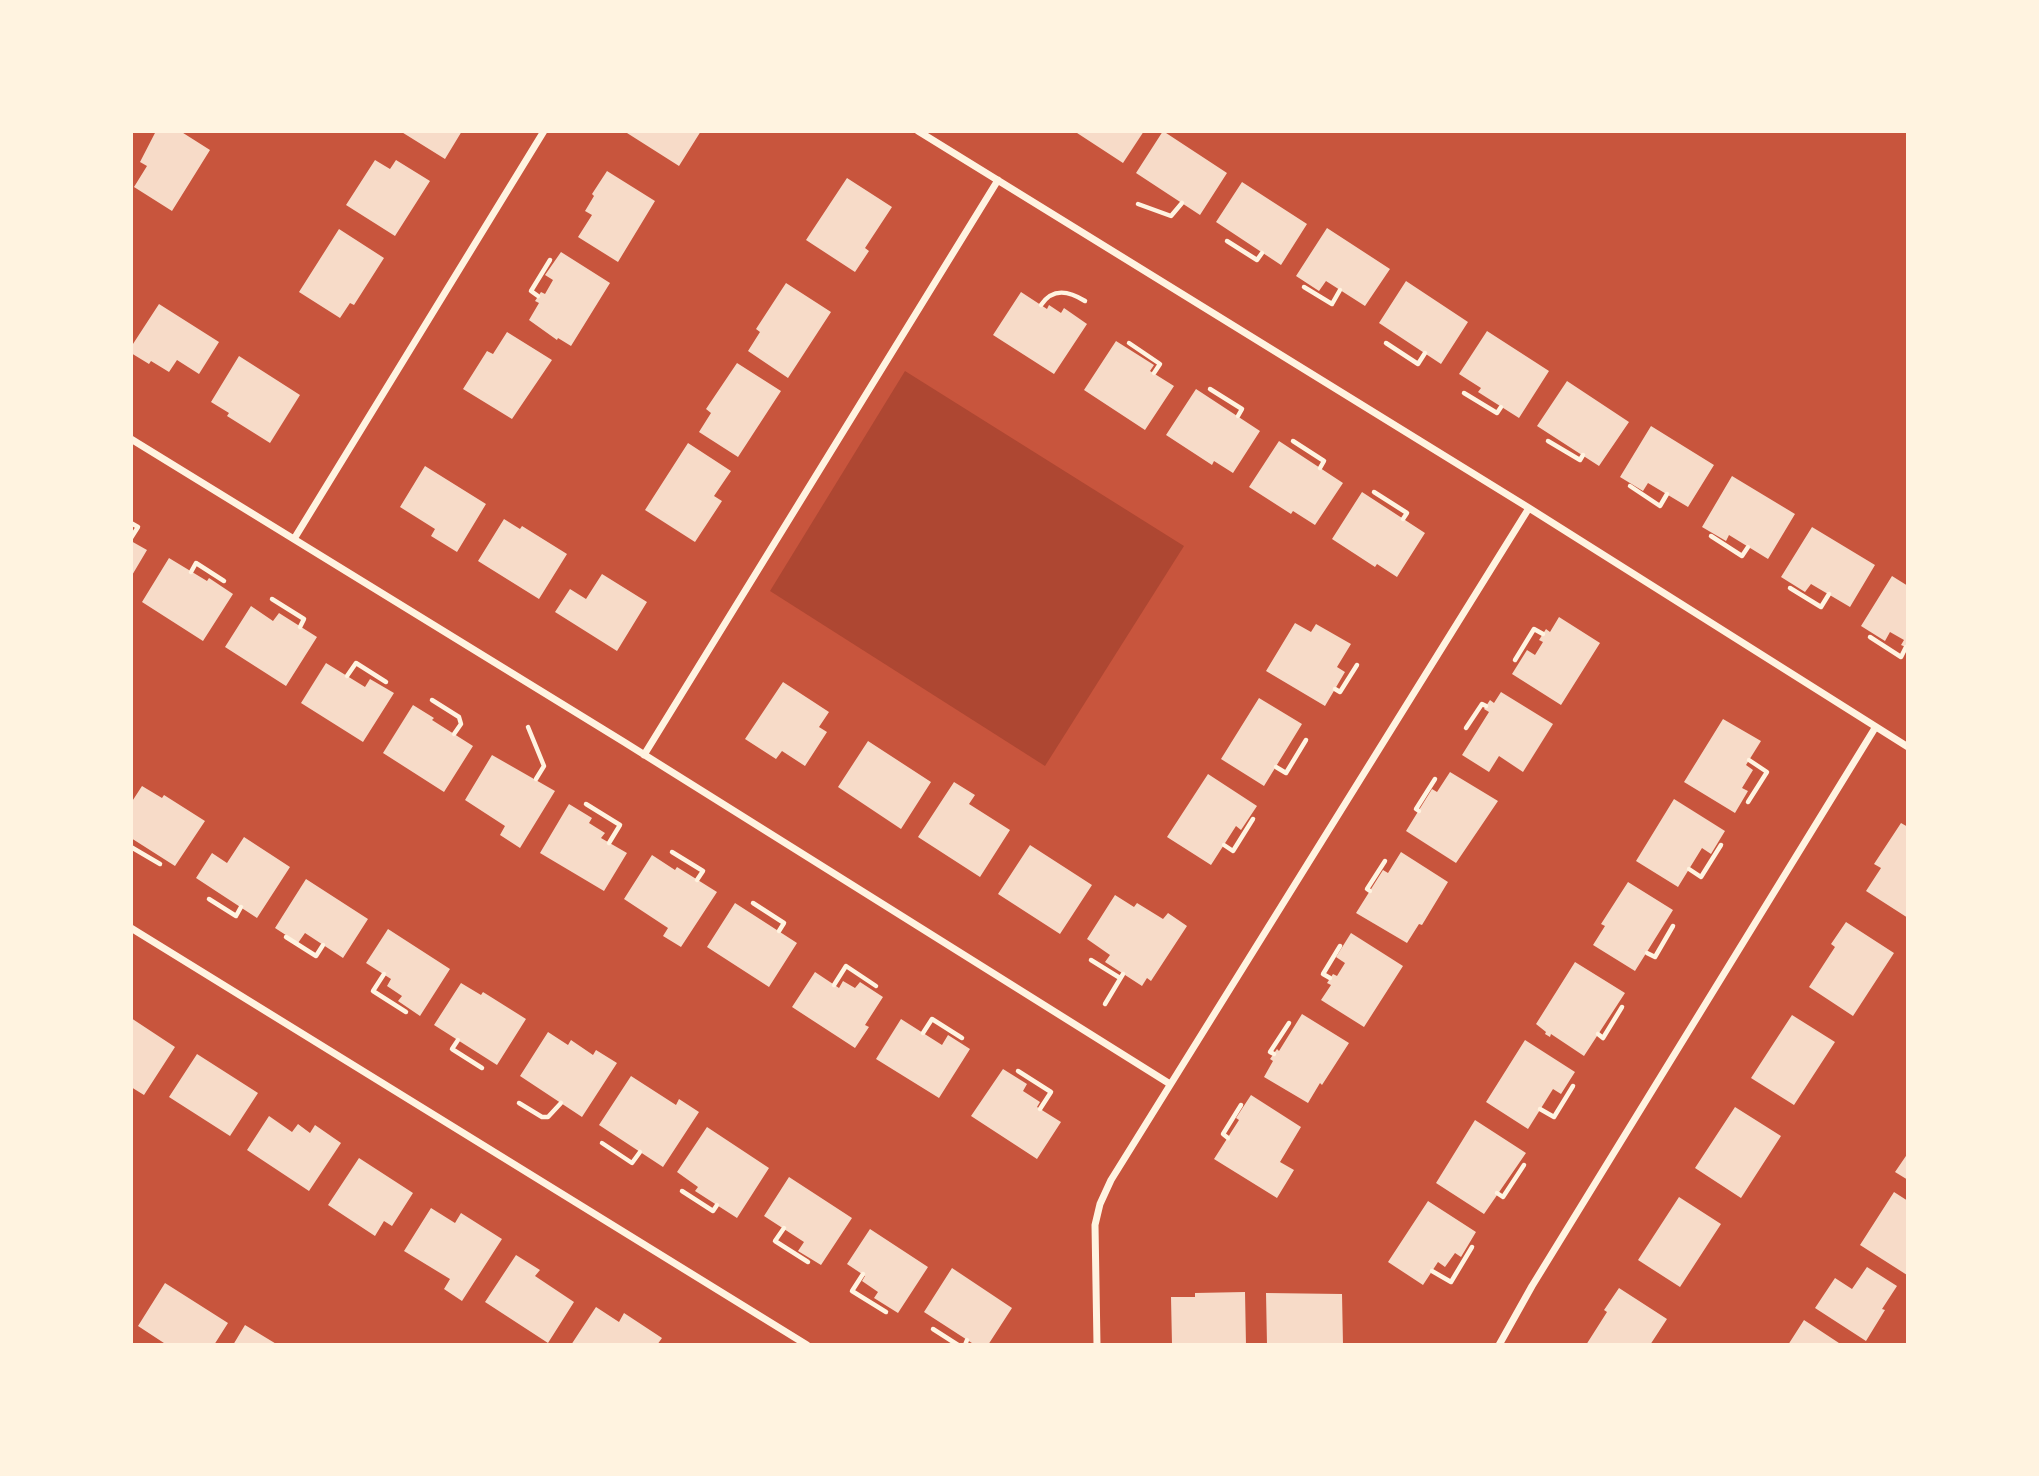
<!DOCTYPE html>
<style>
body{margin:0}
#map{position:relative;width:2039px;height:1476px;overflow:hidden;background:#c8553d;font-family:Commissioner,sans-serif}
canvas{display:block}
.frame{position:absolute;inset:0;border:133px solid #fff3e0;pointer-events:none}
</style>
<div id="map">
<canvas width="2039" height="1476"></canvas>
<div class="frame"></div>
</div>
<script>
const context = document.querySelector('canvas').getContext('2d');
context.lineJoin = 'round';
function fillPath(path, color) { context.fillStyle = color; context.fill(path, 'evenodd'); }
function strokePath(path, color, width, dash) { context.strokeStyle = color; context.lineWidth = width; context.lineCap = dash ? 'butt' : 'round'; context.setLineDash(dash || []); context.stroke(path); }
fillPath(new Path2D(`
 M 905,371 L 1184,546 L 1045,766 L 770,591 Z`), '#ae4732');
fillPath(new Path2D(`
 M 156,131 L 180,131 L 210,150 L 172,211 L 134,187 L 147,166 L 140,162 Z
 M 400,131 L 462,131 L 445,159 Z
 M 628,131 L 701,131 L 679,166 L 627,133 Z
 M 1074,131 L 1144,131 L 1123,163 Z
 M 1163,131 L 1227,173 L 1200,215 L 1136,173 Z
 M 375,160 L 390,169 L 396,160 L 430,181 L 395,236 L 346,205 Z
 M 607,171 L 655,201 L 618,262 L 578,237 L 592,215 L 585,211 L 594,196 L 592,194 Z
 M 847,178 L 892,207 L 865,248 L 869,251 L 855,272 L 806,240 Z
 M 1242,182 L 1307,224 L 1281,265 L 1216,222 Z
 M 1327,228 L 1390,269 L 1365,306 L 1326,281 L 1319,291 L 1296,276 Z
 M 339,229 L 384,258 L 354,305 L 350,303 L 340,318 L 299,292 Z
 M 561,252 L 610,283 L 571,346 L 558,338 L 557,340 L 529,320 L 539,303 L 535,301 L 541,292 L 545,294 L 553,280 L 545,275 Z
 M 1406,281 L 1468,322 L 1441,364 L 1379,323 Z
 M 786,283 L 831,312 L 788,378 L 748,351 L 760,332 L 756,329 Z
 M 1021,292 L 1047,309 L 1049,305 L 1061,313 L 1064,308 L 1087,324 L 1054,374 L 993,335 Z
 M 159,304 L 219,342 L 199,374 L 177,360 L 169,372 L 151,361 L 149,364 L 131,353 L 131,347 Z
 M 1487,331 L 1549,371 L 1519,418 L 1478,392 L 1481,388 L 1459,374 Z
 M 507,332 L 552,360 L 512,419 L 463,389 L 487,351 L 493,354 Z
 M 1116,341 L 1154,365 L 1150,371 L 1174,386 L 1145,430 L 1084,390 Z
 M 239,356 L 300,395 L 270,443 L 227,416 L 229,413 L 211,402 Z
 M 737,363 L 781,391 L 738,457 L 699,432 L 711,413 L 706,409 Z
 M 1567,381 L 1629,422 L 1599,466 L 1537,426 Z
 M 1196,389 L 1260,431 L 1233,473 L 1214,461 L 1212,465 L 1166,435 Z
 M 1651,426 L 1714,465 L 1688,507 L 1648,483 L 1643,491 L 1620,477 Z
 M 1279,441 L 1343,483 L 1315,525 L 1293,511 L 1291,514 L 1249,487 Z
 M 688,443 L 731,471 L 714,496 L 722,501 L 695,542 L 645,510 Z
 M 425,466 L 486,504 L 457,552 L 431,536 L 435,529 L 400,507 Z
 M 1732,476 L 1795,514 L 1768,559 L 1729,535 L 1726,541 L 1702,527 Z
 M 1362,492 L 1425,533 L 1397,577 L 1377,564 L 1375,567 L 1332,539 Z
 M 504,519 L 520,529 L 522,526 L 567,554 L 539,599 L 478,561 Z
 M 1812,527 L 1875,565 L 1850,607 L 1811,584 L 1805,592 L 1781,577 Z
 M 131,541 L 147,550 L 131,577 Z
 M 169,558 L 207,581 L 209,578 L 233,594 L 203,641 L 142,602 Z
 M 602,574 L 647,602 L 617,651 L 555,612 L 570,589 L 586,599 Z
 M 1892,576 L 1908,586 L 1908,648 L 1901,645 L 1904,640 L 1890,632 L 1885,641 L 1861,626 Z
 M 251,606 L 273,621 L 279,613 L 317,637 L 286,686 L 225,647 Z
 M 1559,617 L 1600,643 L 1561,705 L 1512,674 L 1527,650 L 1535,655 L 1543,642 L 1539,640 L 1546,629 L 1550,632 Z
 M 1295,623 L 1311,632 L 1316,624 L 1351,644 L 1337,667 L 1345,672 L 1325,706 L 1266,671 Z
 M 326,663 L 365,687 L 370,679 L 394,693 L 363,742 L 301,703 Z
 M 783,682 L 829,712 L 819,727 L 827,732 L 805,766 L 782,751 L 776,759 L 745,739 Z
 M 1501,692 L 1553,724 L 1523,772 L 1499,756 L 1489,772 L 1462,755 L 1489,712 L 1484,709 L 1490,700 L 1494,703 Z
 M 1259,698 L 1302,724 L 1264,786 L 1221,759 Z
 M 413,705 L 434,718 L 432,720 L 473,746 L 444,792 L 383,753 Z
 M 1723,719 L 1761,741 L 1746,765 L 1753,770 L 1742,788 L 1748,791 L 1735,813 L 1684,782 Z
 M 868,741 L 931,782 L 901,829 L 838,787 Z
 M 492,755 L 555,791 L 520,848 L 500,835 L 505,826 L 465,800 Z
 M 1450,772 L 1498,801 L 1456,863 L 1406,831 L 1432,789 L 1437,792 Z
 M 1208,774 L 1257,806 L 1241,830 L 1236,826 L 1211,865 L 1167,837 Z
 M 954,782 L 975,795 L 969,804 L 1010,830 L 980,877 L 918,837 Z
 M 142,786 L 162,798 L 164,795 L 205,821 L 175,866 L 131,838 L 131,803 Z
 M 1674,799 L 1725,831 L 1711,854 L 1702,848 L 1678,887 L 1636,861 Z
 M 569,804 L 592,818 L 589,823 L 605,833 L 601,838 L 627,853 L 604,891 L 540,853 Z
 M 1901,823 L 1908,827 L 1908,918 L 1866,891 L 1881,868 L 1874,864 Z
 M 244,837 L 290,867 L 257,918 L 196,878 L 212,853 L 227,863 Z
 M 1030,845 L 1092,885 L 1060,934 L 998,894 Z
 M 1401,852 L 1448,882 L 1422,925 L 1419,924 L 1407,943 L 1356,913 L 1383,870 L 1388,873 Z
 M 652,855 L 675,870 L 677,867 L 717,892 L 681,947 L 663,936 L 668,928 L 624,899 Z
 M 306,879 L 368,919 L 343,958 L 305,933 L 298,943 L 275,928 Z
 M 1628,882 L 1673,910 L 1635,971 L 1593,945 L 1605,926 L 1601,924 Z
 M 1115,895 L 1134,907 L 1137,903 L 1163,919 L 1168,913 L 1187,926 L 1151,981 L 1147,978 L 1142,986 L 1105,962 L 1110,955 L 1087,939 Z
 M 735,903 L 797,943 L 769,987 L 707,947 Z
 M 1846,922 L 1894,953 L 1853,1016 L 1809,987 L 1835,947 L 1831,944 Z
 M 388,929 L 450,969 L 420,1016 L 398,1001 L 402,996 L 387,986 L 391,979 L 366,963 Z
 M 1351,933 L 1403,966 L 1364,1027 L 1321,1000 L 1331,985 L 1327,983 L 1333,974 L 1337,976 L 1345,963 L 1336,957 Z
 M 1575,962 L 1625,993 L 1584,1056 L 1551,1034 L 1550,1037 L 1545,1034 L 1546,1032 L 1536,1024 Z
 M 815,972 L 839,988 L 843,981 L 855,988 L 860,982 L 883,997 L 865,1025 L 869,1027 L 855,1048 L 792,1007 Z
 M 461,983 L 481,995 L 483,992 L 526,1019 L 497,1065 L 434,1025 Z
 M 1302,1014 L 1349,1043 L 1322,1085 L 1320,1083 L 1308,1103 L 1264,1077 L 1273,1061 L 1270,1059 L 1277,1049 L 1279,1051 Z
 M 1792,1015 L 1835,1042 L 1794,1105 L 1751,1078 Z
 M 131,1018 L 175,1047 L 144,1095 L 131,1087 Z
 M 901,1019 L 942,1045 L 948,1035 L 970,1049 L 939,1098 L 876,1059 Z
 M 548,1032 L 568,1045 L 571,1040 L 593,1055 L 596,1050 L 617,1063 L 582,1117 L 520,1076 Z
 M 1525,1040 L 1575,1072 L 1561,1094 L 1553,1089 L 1528,1129 L 1486,1102 Z
 M 197,1054 L 258,1093 L 230,1136 L 169,1097 Z
 M 1003,1069 L 1027,1084 L 1023,1091 L 1040,1102 L 1037,1107 L 1061,1122 L 1037,1159 L 971,1116 Z
 M 631,1076 L 676,1105 L 679,1099 L 699,1112 L 663,1167 L 599,1125 Z
 M 1251,1095 L 1301,1127 L 1280,1162 L 1294,1170 L 1277,1198 L 1214,1159 L 1239,1120 L 1236,1118 Z
 M 1735,1107 L 1781,1136 L 1741,1198 L 1695,1168 Z
 M 269,1116 L 292,1132 L 298,1124 L 310,1133 L 315,1125 L 341,1143 L 309,1191 L 247,1150 Z
 M 1475,1120 L 1526,1153 L 1484,1214 L 1436,1183 Z
 M 707,1127 L 769,1168 L 737,1218 L 695,1191 L 698,1187 L 677,1172 Z
 M 1908,1153 L 1908,1180 L 1895,1172 Z
 M 359,1158 L 413,1193 L 392,1226 L 384,1221 L 375,1236 L 328,1205 Z
 M 789,1177 L 852,1218 L 821,1265 L 798,1251 L 804,1242 L 764,1216 Z
 M 1894,1192 L 1908,1201 L 1907,1275 L 1860,1245 Z
 M 1679,1197 L 1721,1224 L 1680,1287 L 1638,1260 Z
 M 1428,1201 L 1476,1232 L 1461,1257 L 1455,1253 L 1445,1267 L 1438,1262 L 1423,1285 L 1388,1262 Z
 M 431,1208 L 455,1223 L 461,1213 L 502,1239 L 462,1301 L 444,1289 L 450,1279 L 404,1251 Z
 M 870,1229 L 928,1267 L 898,1313 L 874,1298 L 878,1292 L 862,1281 L 865,1276 L 847,1264 Z
 M 516,1255 L 540,1270 L 535,1276 L 574,1302 L 548,1343 L 485,1302 Z
 M 1867,1267 L 1897,1286 L 1882,1309 L 1885,1310 L 1866,1341 L 1815,1308 L 1835,1278 L 1852,1289 Z
 M 952,1268 L 1012,1308 L 988,1345 L 975,1345 L 924,1312 Z
 M 165,1283 L 228,1323 L 214,1345 L 167,1345 L 138,1326 Z
 M 1619,1288 L 1667,1319 L 1650,1345 L 1586,1345 L 1607,1312 L 1604,1310 Z
 M 1245,1292 L 1246,1345 L 1172,1345 L 1171,1297 L 1195,1297 L 1195,1293 Z
 M 1266,1293 L 1342,1294 L 1343,1345 L 1267,1345 Z
 M 596,1307 L 619,1322 L 624,1313 L 662,1338 L 657,1345 L 571,1345 Z
 M 1804,1320 L 1842,1345 L 1788,1345 Z
 M 245,1325 L 278,1345 L 233,1345 Z`), '#f7dbc8');
strokePath(new Path2D(`
 M 1138,204 L 1171,216 L 1182,203
 M 1227,241 L 1257,260 L 1262,253
 M 1304,287 L 1332,304 L 1340,290
 M 538,296 L 531,291 L 550,260
 M 1041,305 C 1053,287 1069,291 1085,301
 M 1129,343 L 1160,364 L 1154,373
 M 1386,343 L 1418,364 L 1425,353
 M 1210,389 L 1242,409 L 1238,416
 M 1464,393 L 1497,413 L 1501,407
 M 1293,441 L 1324,461 L 1320,468
 M 1548,441 L 1580,460 L 1583,455
 M 1630,486 L 1660,506 L 1667,494
 M 1374,492 L 1407,513 L 1403,519
 M 131,523 L 138,527 L 131,538
 M 1711,536 L 1742,556 L 1748,547
 M 191,572 L 196,563 L 224,581
 M 1790,588 L 1821,607 L 1829,594
 M 272,599 L 304,619 L 300,627
 M 1870,637 L 1901,657 L 1906,647
 M 1515,660 L 1534,629 L 1543,634
 M 347,676 L 356,663 L 386,682
 M 1335,689 L 1340,692 L 1357,665
 M 432,700 L 459,717 L 461,724 L 454,734
 M 528,727 L 544,766 L 536,779
 M 1466,728 L 1482,704 L 1486,706
 M 1276,767 L 1286,773 L 1306,740
 M 1748,802 L 1767,772 L 1749,760
 M 586,804 L 620,825 L 609,843
 M 1419,811 L 1416,809 L 1435,779
 M 1224,845 L 1233,851 L 1253,819
 M 131,847 L 160,864
 M 672,852 L 703,871 L 697,880
 M 1689,869 L 1701,877 L 1721,845
 M 1370,891 L 1367,889 L 1385,861
 M 209,899 L 236,916 L 241,907
 M 753,903 L 784,923 L 779,931
 M 286,937 L 316,956 L 323,945
 M 1647,953 L 1655,957 L 1673,926
 M 1091,960 L 1120,978
 M 384,974 L 373,991 L 406,1012
 M 1330,978 L 1323,974 L 1340,946
 M 834,985 L 846,966 L 876,986
 M 1105,1004 L 1123,974
 M 923,1033 L 932,1019 L 962,1038
 M 1598,1034 L 1603,1038 L 1622,1007
 M 458,1040 L 452,1049 L 482,1068
 M 1274,1054 L 1270,1052 L 1289,1023
 M 1018,1071 L 1051,1092 L 1040,1109
 M 519,1103 L 542,1117 L 548,1117 L 561,1103
 M 1540,1109 L 1554,1117 L 1573,1086
 M 1228,1138 L 1223,1134 L 1241,1105
 M 602,1143 L 632,1163 L 640,1152
 M 682,1191 L 713,1211 L 717,1205
 M 1497,1193 L 1503,1197 L 1524,1165
 M 784,1228 L 775,1241 L 808,1262
 M 1432,1271 L 1451,1282 L 1472,1247
 M 863,1274 L 852,1291 L 886,1312
 M 933,1329 L 958,1345
 M 965,1345 L 967,1340`), '#fff3e0', 4.5);
strokePath(new Path2D(`
 M 918,131 L 1529,508 L 1908,747
 M 131,439 L 624,742 L 1170,1084
 M 294,539 L 544,131
 M 644,755 L 998,180
 M 131,928 L 807,1345
 M 1097,1345 L 1095,1225 L 1100,1204 L 1111,1180 L 1529,508
 M 1499,1345 L 1532,1286 L 1875,728`), '#fff3e0', 7);
</script>
